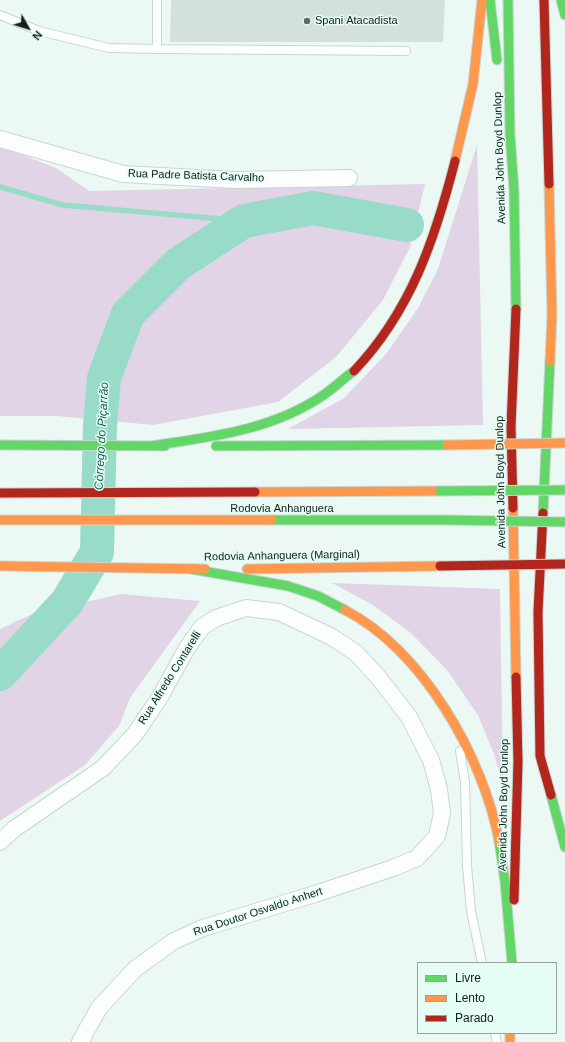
<!DOCTYPE html>
<meta charset="utf-8">
<style>
body{margin:0}
#map{position:relative;width:565px;height:1042px;overflow:hidden;background:#ebf8f4;font-family:Arial,sans-serif}
canvas{display:block}
.legend{position:absolute;left:417px;top:962px;width:140px;height:72px;box-sizing:border-box;background:#e6fdf6;border:1px solid #91a49e;margin:0;padding:5px 7px;list-style:none;font-size:12px;color:#111f1b}
.legend li{display:flex;align-items:center;gap:8px;height:20px}
.legend b{width:20px;border:1px solid #91a49e}
.north{position:absolute;left:8px;top:8px;width:40px;height:40px;-webkit-text-stroke:3px #e6fdf6;paint-order:stroke;rotate:129deg;font-size:11px;font-weight:700;line-height:16px;text-align:center;color:#111f1b}
.north::after{content:'';display:block;margin:auto;width:14px;height:18px;background:#111f1b;clip-path:polygon(50% 0,100% 100%,50% 72%,0 100%)}
</style>
<div id="map">
<canvas width="565" height="1042"></canvas>
<ul class="legend">
<li><b style="height:5px;background:#63d668"></b>Livre</li>
<li><b style="height:5px;background:#ff974d"></b>Lento</li>
<li><b style="height:5px;background:#b3261e"></b>Parado</li>
</ul>
<div class="north">N</div>
</div>
<script>
const context = document.querySelector('canvas').getContext('2d');
context.lineJoin = 'round';
function fillPath(path, color) { context.fillStyle = color; context.fill(path, 'evenodd'); }
function strokePath(path, color, width, dash) { context.strokeStyle = color; context.lineWidth = width; context.lineCap = dash ? 'butt' : 'round'; context.setLineDash(dash || []); context.stroke(path); }
function write(font, color, halo, rows, align = 'center') {
  context.font = font + ' Arial,sans-serif'; context.lineWidth = 3; context.setLineDash([]); context.textBaseline = 'middle'; context.strokeStyle = halo; context.fillStyle = color; for (const [text, x, y, turn = 0] of rows) {
    context.save(); context.translate(x, y); context.rotate((+turn || 0) * Math.PI / 180); context.textAlign = isNaN(turn) ? turn : align; if (halo) context.strokeText(text, 0, 0); context.fillText(text, 0, 0); context.restore();
  }
}
fillPath(new Path2D(`
 M 477,145 L 483,425 L 288,429 L 344,398 L 386,354 L 418,308 L 438,269 Z
 M 0,146 L 56,168 L 89,191 L 425,184 L 410,247 L 383,300 L 336,357 L 278,402 L 153,425 L 58,416 L 0,416 Z
 M 332,583 L 500,589 L 503,788 L 494,754 L 478,715 L 447,670 L 411,633 L 373,605 Z
 M 121,594 L 200,601 L 130,698 L 119,726 L 85,765 L 0,821 L 0,629 L 32,614 Z`), '#e1d4e7');
strokePath(new Path2D(`
 M 0,187 L 63,205 L 244,221`), '#98dbc8', 5.5);
strokePath(new Path2D(`
 M 0,674 L 67,602 L 97,552 L 100,426 L 104,378 L 128,314 L 178,264 L 244,221 L 313,208 L 407,225`), '#98dbc8', 34);
fillPath(new Path2D(`
 M 171,0 L 445,0 L 443,42 L 170,42 Z`), '#d3e0dc');
const lane = new Path2D(`
 M 0,15 L 39,31 L 109,48 L 157,49 L 157,0
 M 157,49 L 406,51
 M 460,751 L 465,782 L 467,866 L 471,911 L 482,963
 M 495,1033 L 497,1042`);
const street = new Path2D(`
 M 0,139 L 123,174 L 236,180 L 349,178
 M 0,842 L 14,829 L 103,768 L 135,734 L 160,697 L 187,648 L 202,627 L 216,618 L 246,608 L 279,612 L 332,637 L 356,653 L 379,678 L 409,717 L 431,760 L 439,789 L 442,813 L 437,836 L 417,858 L 393,868 L 315,894 L 203,928 L 174,941 L 135,969 L 99,1008 L 80,1042`);
const fast = new Path2D(`
 M 490,0 L 497,60
 M 508,0 L 510,134 L 514,190 L 516,309
 M 561,0 L 565,15
 M 0,445 L 165,446
 M 151,446 C 211,437 274,430 325,394 C 335,387 344,378 354,371
 M 216,446 L 447,445
 M 543,513 L 550,361
 M 272,520 L 448,520
 M 191,569 L 288,586 L 318,596 L 345,610
 M 551,795 L 565,847
 M 499,841 L 505,882 L 512,963`);
const slow = new Path2D(`
 M 455,161 L 473,84 L 482,0
 M 549,184 L 552,314 L 550,361
 M 255,492 L 440,491
 M 513,508 L 516,677
 M 0,520 L 272,520
 M 0,566 L 205,569
 M 247,569 L 440,566
 M 345,610 C 423,651 483,756 499,841
 M 510,1033 L 510,1042`);
const jam = new Path2D(`
 M 544,0 L 549,184
 M 354,371 C 411,311 435,239 455,161
 M 0,493 L 255,492
 M 513,508 L 511,426 L 516,309
 M 543,513 L 538,612 L 540,756 L 551,795
 M 514,900 L 518,762 L 516,677`);
strokePath(lane, '#c8d6d1', 10);
strokePath(street, '#c8d6d1', 18);
strokePath(fast, '#c8d6d1', 11);
strokePath(slow, '#c8d6d1', 11);
strokePath(jam, '#c8d6d1', 11);
strokePath(lane, '#fcfefd', 8);
strokePath(street, '#fcfefd', 16);
strokePath(fast, '#63d668', 9);
strokePath(slow, '#ff974d', 9);
strokePath(jam, '#b3261e', 9);
const fastBridge = new Path2D(`
 M 440,491 L 565,490
 M 448,520 L 565,522`);
const slowBridge = new Path2D(`
 M 447,445 L 565,443`);
const jamBridge = new Path2D(`
 M 440,566 L 565,564`);
strokePath(fastBridge, '#c8d6d1', 11, []);
strokePath(slowBridge, '#c8d6d1', 11, []);
strokePath(jamBridge, '#c8d6d1', 11, []);
strokePath(fastBridge, '#63d668', 9);
strokePath(slowBridge, '#ff974d', 9);
strokePath(jamBridge, '#b3261e', 9);
for (const [x, y, r, color] of [
 [307,21,4,"#5d6b67"]
]) { const dot = new Path2D(); dot.arc(x, y, r, 0, 2 * Math.PI); context.fillStyle = color; context.fill(dot); strokePath(dot, '#e6fdf6', 1.5); }
write('11px', '#111f1b', '#e6fdf6', [
 ["Spani Atacadista",315,21]
], 'left');
write('11px', '#111f1b', '#e6fdf6', [
 ["Avenida John Boyd Dunlop",500,158,-92],
 ["Rua Padre Batista Carvalho",196,176,2],
 ["Avenida John Boyd Dunlop",501,482,-91],
 ["Rodovia Anhanguera",282,509],
 ["Rodovia Anhanguera (Marginal)",282,556,-1],
 ["Rua Alfredo Contarelli",170,678,-58],
 ["Avenida John Boyd Dunlop",504,805,-89],
 ["Rua Doutor Osvaldo Anhert",258,912,-18]
]);
write('italic 12px', '#155e4d', '#e6fdf6', [
 ["Córrego do Piçarrão",102,436,-87]
]);
</script>
